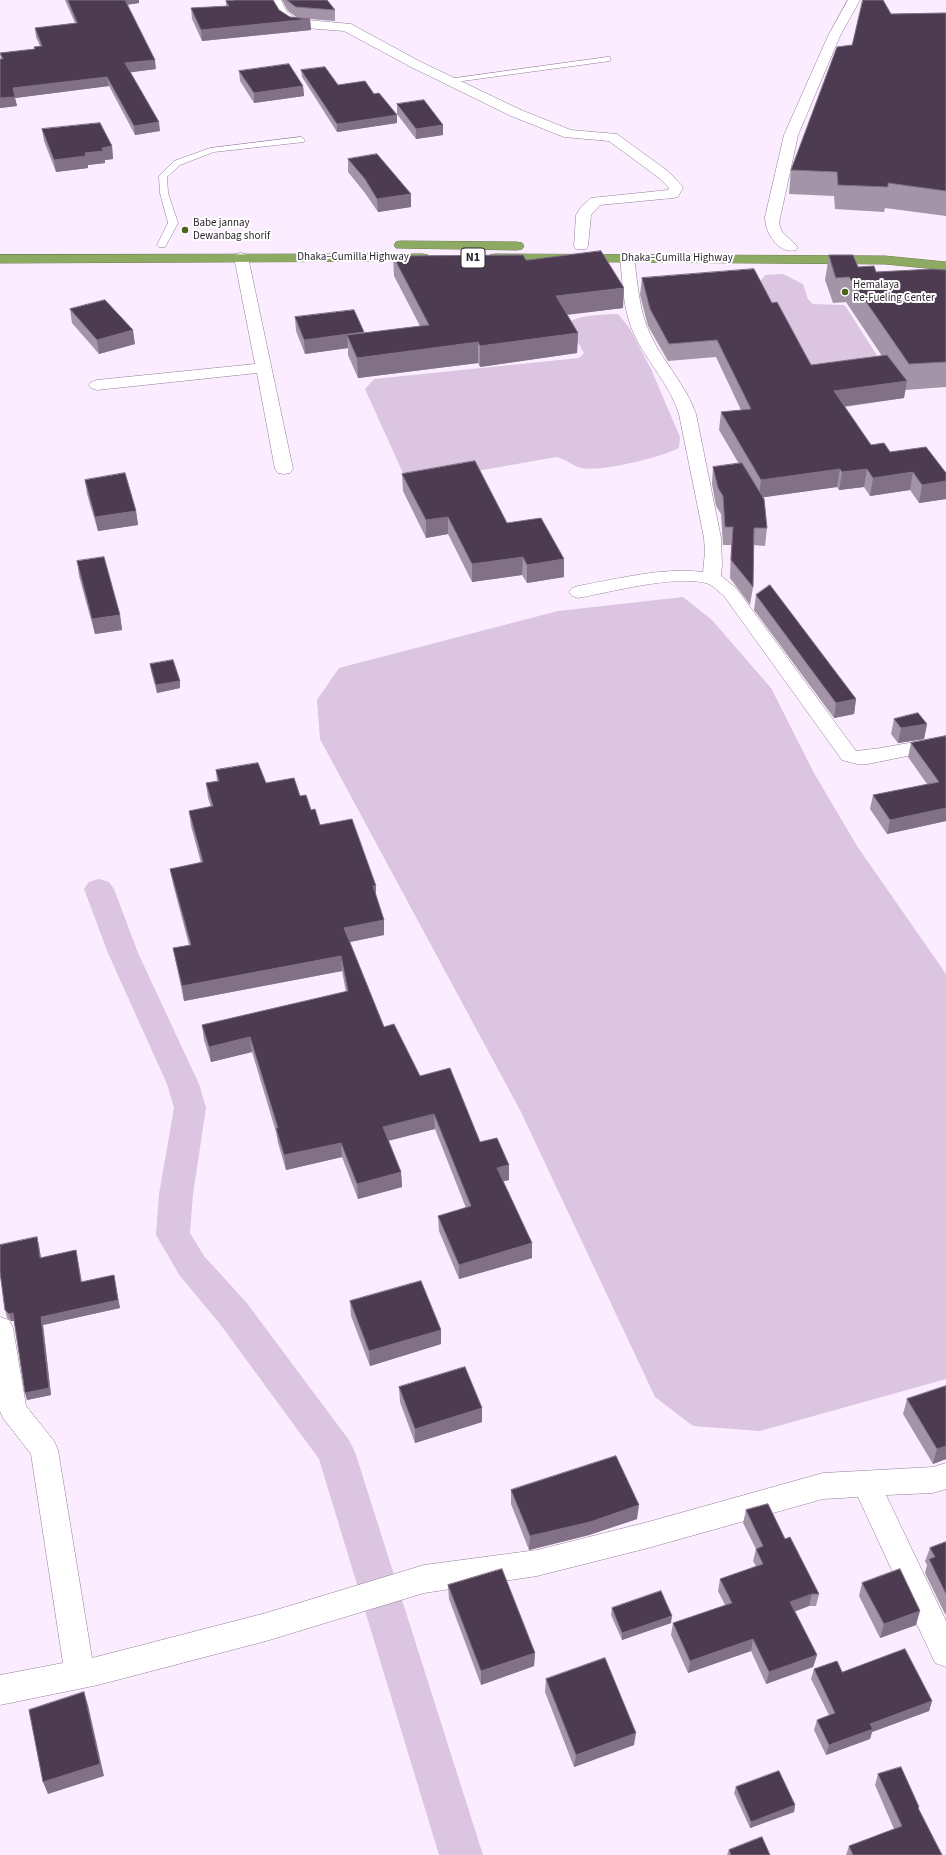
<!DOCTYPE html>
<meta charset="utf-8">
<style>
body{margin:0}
canvas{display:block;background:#fbecff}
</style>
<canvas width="946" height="1855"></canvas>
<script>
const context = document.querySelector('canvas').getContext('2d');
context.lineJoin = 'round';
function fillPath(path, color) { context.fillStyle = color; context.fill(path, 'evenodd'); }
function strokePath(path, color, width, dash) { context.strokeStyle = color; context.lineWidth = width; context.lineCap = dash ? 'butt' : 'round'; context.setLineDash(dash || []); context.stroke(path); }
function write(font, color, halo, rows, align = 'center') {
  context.font = font + ' "Source Sans 3",sans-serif'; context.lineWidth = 4; context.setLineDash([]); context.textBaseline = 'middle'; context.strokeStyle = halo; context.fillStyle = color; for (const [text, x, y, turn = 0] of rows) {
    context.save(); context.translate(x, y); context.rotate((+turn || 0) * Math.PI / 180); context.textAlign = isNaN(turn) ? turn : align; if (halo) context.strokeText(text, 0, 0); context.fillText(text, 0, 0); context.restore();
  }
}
fillPath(new Path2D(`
 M 783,274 L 803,284 L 808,299 L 813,304 L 843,305 L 846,307 L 880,360 L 811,367 L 760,282 L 765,275 Z
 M 618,314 L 630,329 L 651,369 L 680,437 L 679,448 C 658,458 602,472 581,468 C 573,466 566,459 556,457 L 421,481 L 411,480 L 403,473 L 365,389 L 374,379 L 579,358 L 584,353 L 567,323 C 582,314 601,315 618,314 Z
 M 683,597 L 712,620 L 771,688 L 814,773 L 857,846 L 946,974 L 946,1379 L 760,1431 L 693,1426 L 655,1397 L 521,1112 L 320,739 L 317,700 L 339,668 L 558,611 Z`), '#dbc5e1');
fillPath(new Path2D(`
 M 99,879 L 109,882 L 114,889 L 138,953 L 199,1084 L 206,1108 L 193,1194 L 190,1233 L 204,1256 L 246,1302 L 349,1440 L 355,1452 L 483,1855 L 439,1855 L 319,1459 L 220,1324 L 180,1276 L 156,1235 L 159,1194 L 174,1108 L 167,1084 L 108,953 L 84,889 L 89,882 Z`), '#dbc5e1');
const lane = new Path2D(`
 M 607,57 L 610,57 L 610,61 L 448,83 L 444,81 L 448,79 Z
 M 301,137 L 305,140 L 304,142 L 214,152 L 180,165 L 167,177 L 168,193 L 178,223 L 165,247 L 159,247 L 157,245 L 168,223 L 160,193 L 159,176 L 174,161 L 210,148 Z`);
const street = new Path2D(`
 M 269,0 L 281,0 L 287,12 L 296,19 L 351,24 L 419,61 L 521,110 L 571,130 L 617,134 L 669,172 L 683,187 L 678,197 L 673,198 L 600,205 L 591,215 L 588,246 L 586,249 L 576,249 L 574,246 L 576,215 L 581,207 L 591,198 L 668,190 L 669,188 L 659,178 L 609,141 L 564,137 L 511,116 L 411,67 L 344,31 L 292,27 L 281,20 Z
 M 848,0 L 860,0 L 840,36 L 798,135 L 779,223 L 782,232 L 798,247 L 796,250 C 778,255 765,232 765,217 L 784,135 L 828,36 Z
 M 241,253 L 246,254 L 248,257 L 293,469 L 290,473 L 284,474 L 278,473 L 275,469 L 257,373 L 97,390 L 91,388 L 89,385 L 91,382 L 97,380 L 255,364 L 234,257 L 236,254 Z
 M 627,254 L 632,255 L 634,258 C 638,285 639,312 651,336 C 664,363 686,385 696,414 L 721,538 L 722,565 L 721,576 L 736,588 L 856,751 L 881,748 L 946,736 L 946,748 L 868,764 L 857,764 L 842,760 L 724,596 C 719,592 713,585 706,583 C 674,575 611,592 578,598 L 572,596 L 569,592 L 572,588 L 578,586 C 619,579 661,567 703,572 L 705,552 L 704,538 L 679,414 C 670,385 648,363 635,336 C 623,312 623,285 620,258 L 622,255 Z
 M 0,1317 L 9,1320 L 13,1328 L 26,1406 L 54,1441 L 58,1450 L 92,1658 L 266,1613 L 424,1565 L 537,1550 L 648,1522 L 823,1473 L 933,1467 L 946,1463 L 946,1489 L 933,1493 L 886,1495 L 946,1621 L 946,1667 L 935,1663 L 858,1497 L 823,1499 L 648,1548 L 537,1576 L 424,1593 L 266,1641 L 98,1685 L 0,1705 L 0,1675 L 63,1663 L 31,1454 L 3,1418 L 0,1411 Z`);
const highway = new Path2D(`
 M 401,241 L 517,242 L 522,243 L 524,246 L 522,249 L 517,250 L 396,248 L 394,245 L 396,242 Z
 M 423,254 L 428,255 L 430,258 L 428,261 L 0,263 L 0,255 Z
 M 495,254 L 885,256 L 946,262 L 946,270 L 885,264 L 490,261 L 488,258 L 490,255 Z`);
strokePath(lane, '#937d99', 1);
strokePath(street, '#937d99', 1);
strokePath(highway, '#6c7c52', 1);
fillPath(lane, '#fff');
fillPath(street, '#fff');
fillPath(highway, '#8daa63');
fillPath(new Path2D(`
 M 65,0 L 139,0 L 139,3 L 127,5 L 156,69 L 130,72 L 160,131 L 135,135 L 109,86 L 15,98 L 17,106 L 0,108 L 0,59 L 1,59 L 0,53 L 35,49 L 34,47 L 40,46 L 36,37 L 35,28 L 75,23 Z
 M 282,0 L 327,0 L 335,10 L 335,21 L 310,19 L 311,30 L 202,41 L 192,19 L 191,8 L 226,6 L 226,1 L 279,10 L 290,17 L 296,17 L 288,11 Z
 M 946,13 L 946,216 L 885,208 L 884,212 L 835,209 L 834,196 L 789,194 L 791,170 L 852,45 L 891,14 Z
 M 301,70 L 338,85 L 374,94 L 397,115 L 397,123 L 337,132 L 302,77 Z
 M 239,71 L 303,86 L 304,96 L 254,103 L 240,81 Z
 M 397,104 L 443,125 L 443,135 L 416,139 L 397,114 Z
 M 42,129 L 112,146 L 113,159 L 105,160 L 105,163 L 88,165 L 88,168 L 56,172 L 44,141 Z
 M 348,159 L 411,194 L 411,207 L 378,212 L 365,193 L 348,172 Z
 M 829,255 L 858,267 L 876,272 L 946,270 L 946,387 L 905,390 L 904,398 L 844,407 L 871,445 L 946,473 L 946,499 L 919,503 L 910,490 L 870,496 L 864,487 L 839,490 L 837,487 L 763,497 L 767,528 L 765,546 L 753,545 L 753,587 L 750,605 L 730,578 L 731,545 L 723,545 L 721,514 L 716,506 L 712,484 L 713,467 L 739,464 L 719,430 L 721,412 L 741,410 L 716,357 L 668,361 L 648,326 L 640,295 L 642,278 L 772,303 L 811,365 L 882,356 L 846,302 L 833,303 L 825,280 Z
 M 393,256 L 526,260 L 623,308 L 567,315 L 578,333 L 577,353 L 480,367 L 478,363 L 358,378 L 348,355 L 348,348 L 305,354 L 296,331 L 295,317 L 364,333 L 420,326 L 394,276 Z
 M 70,309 L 135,344 L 99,354 L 72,323 Z
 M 402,474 L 507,523 L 564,559 L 564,577 L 527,583 L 522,575 L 472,582 L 448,534 L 426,538 L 403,491 Z
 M 85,480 L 136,511 L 138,525 L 98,531 L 87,494 Z
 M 77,561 L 120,615 L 122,630 L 95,634 L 79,576 Z
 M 756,595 L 856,699 L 854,714 L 834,718 L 754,610 Z
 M 150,664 L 180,681 L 180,688 L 157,693 L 151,671 Z
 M 894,719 L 927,724 L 924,739 L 898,743 L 891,734 Z
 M 946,736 L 946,821 L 887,834 L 870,809 L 873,795 L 927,784 L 908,757 L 911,743 Z
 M 216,770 L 266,783 L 300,796 L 311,810 L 320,825 L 376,886 L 376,898 L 384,935 L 350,942 L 384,1027 L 420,1076 L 480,1142 L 509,1180 L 503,1181 L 532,1258 L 459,1279 L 439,1231 L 438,1216 L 466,1208 L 435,1129 L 388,1140 L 401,1172 L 402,1187 L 358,1199 L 342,1157 L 286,1170 L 278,1143 L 276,1132 L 252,1052 L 211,1062 L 204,1040 L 202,1025 L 346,992 L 342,971 L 184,1001 L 176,963 L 173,948 L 189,945 L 173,884 L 170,869 L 201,863 L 191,826 L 189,811 L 211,807 L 208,798 L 206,783 L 217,781 Z
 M 37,1237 L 41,1258 L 76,1250 L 82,1282 L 115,1283 L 120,1308 L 43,1325 L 51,1395 L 27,1400 L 14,1321 L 11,1321 L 7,1318 L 5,1310 Z
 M 350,1301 L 441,1330 L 441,1344 L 370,1366 L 351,1316 Z
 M 946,1386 L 946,1459 L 933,1464 L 903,1414 L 907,1399 Z
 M 399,1387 L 482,1408 L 482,1422 L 415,1443 L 400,1402 Z
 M 511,1490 L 637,1519 L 589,1535 L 529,1550 L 511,1504 Z
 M 746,1510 L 785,1539 L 819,1594 L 816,1606 L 809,1606 L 794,1612 L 817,1655 L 813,1667 L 766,1684 L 751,1651 L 688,1673 L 671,1635 L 673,1623 L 725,1605 L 718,1591 L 720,1579 L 756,1566 L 753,1561 L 756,1549 L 743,1523 Z
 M 946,1542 L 946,1614 L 945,1614 L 925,1573 L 927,1565 L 925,1561 L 930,1548 Z
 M 862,1583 L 916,1625 L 880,1638 L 859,1596 Z
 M 448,1585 L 535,1653 L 534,1666 L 481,1685 L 449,1599 Z
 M 612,1608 L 671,1623 L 622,1640 L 611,1615 Z
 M 814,1669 L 842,1672 L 932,1701 L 929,1711 L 872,1732 L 870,1739 L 826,1755 L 814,1730 L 817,1720 L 829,1715 L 811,1679 Z
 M 546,1679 L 634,1745 L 574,1767 L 545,1692 Z
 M 878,1774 L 919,1807 L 919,1809 L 942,1855 L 846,1855 L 849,1846 L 894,1829 L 875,1785 Z
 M 736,1787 L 795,1805 L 794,1812 L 750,1828 L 734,1793 Z
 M 729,1850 L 770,1855 L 727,1855 Z`), '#a494a8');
fillPath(new Path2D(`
 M 123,0 L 139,0 L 139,3 L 124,5 Z
 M 310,19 L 311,30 L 202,41 L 201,30 Z
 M 155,60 L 156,69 L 126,73 L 125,63 Z
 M 107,77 L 109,86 L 15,98 L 17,106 L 0,108 L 0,98 L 13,88 Z
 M 303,86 L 304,96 L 254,103 L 254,93 Z
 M 397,115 L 397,123 L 337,132 L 337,124 Z
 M 159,122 L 160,131 L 135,135 L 134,126 Z
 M 443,125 L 443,135 L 416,139 L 416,129 Z
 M 112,146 L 113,159 L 105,160 L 105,163 L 88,165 L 88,168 L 56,172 L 54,160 L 85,153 L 102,148 Z
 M 411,194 L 411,207 L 378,212 L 377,199 Z
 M 624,288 L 623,308 L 555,316 L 556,296 Z
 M 133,330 L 135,344 L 99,354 L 97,340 Z
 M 364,332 L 347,335 L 348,348 L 305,354 L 304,340 Z
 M 578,333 L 577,353 L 480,367 L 480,346 Z
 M 478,342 L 478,363 L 358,378 L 357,358 Z
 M 907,381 L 904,398 L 831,408 L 834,391 Z
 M 840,469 L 837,487 L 759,498 L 761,480 Z
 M 867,469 L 864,487 L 839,490 L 842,472 Z
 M 913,472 L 910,490 L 870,496 L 873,478 Z
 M 946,481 L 946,499 L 919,503 L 922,485 Z
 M 136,511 L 138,525 L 98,531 L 95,517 Z
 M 448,517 L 448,534 L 426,538 L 426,520 Z
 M 523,557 L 522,575 L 472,582 L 472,564 Z
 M 564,559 L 564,577 L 527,583 L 527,565 Z
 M 120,615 L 122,630 L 95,634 L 92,619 Z
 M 180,681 L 180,688 L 157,693 L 156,685 Z
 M 856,699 L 854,714 L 834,718 L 836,703 Z
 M 927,724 L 924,739 L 898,743 L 901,728 Z
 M 946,808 L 946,821 L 887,834 L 890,820 Z
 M 373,886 L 376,886 L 376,901 Z
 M 384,920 L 384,935 L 345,943 L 344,928 Z
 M 341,956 L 342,971 L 184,1001 L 182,986 Z
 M 250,1037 L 252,1052 L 211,1062 L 209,1047 Z
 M 434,1114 L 435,1129 L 384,1142 L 383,1127 Z
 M 341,1143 L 342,1157 L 286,1170 L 284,1155 Z
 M 509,1165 L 509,1180 L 497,1183 L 497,1168 Z
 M 401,1172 L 402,1187 L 358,1199 L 357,1184 Z
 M 37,1237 L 39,1245 L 42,1265 L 40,1258 Z
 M 532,1243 L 532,1258 L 459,1279 L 459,1265 Z
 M 115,1283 L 120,1308 L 43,1325 L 51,1395 L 27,1400 L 25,1393 L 41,1317 Z
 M 13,1313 L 15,1321 L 11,1321 L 9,1314 Z
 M 441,1330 L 441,1344 L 370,1366 L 369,1351 Z
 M 482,1408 L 482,1422 L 415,1443 L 415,1429 Z
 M 946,1446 L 946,1459 L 933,1464 L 937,1449 Z
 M 639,1505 L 637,1519 L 589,1535 L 529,1550 L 530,1536 Z
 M 812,1594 L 809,1606 L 787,1614 L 790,1602 Z
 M 920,1611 L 916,1625 L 880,1638 L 884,1624 Z
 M 672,1616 L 671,1623 L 622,1640 L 622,1633 Z
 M 753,1639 L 751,1651 L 688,1673 L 690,1661 Z
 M 535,1653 L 534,1666 L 481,1685 L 481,1671 Z
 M 817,1655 L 813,1667 L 766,1684 L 769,1672 Z
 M 84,1692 L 88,1705 L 104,1776 L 48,1794 L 43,1782 Z
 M 932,1701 L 929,1711 L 872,1732 L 870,1739 L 826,1755 L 829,1745 L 870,1724 Z
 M 636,1733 L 634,1745 L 574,1767 L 576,1755 Z
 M 795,1805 L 794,1812 L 750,1828 L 751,1822 Z`), '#817086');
const building = new Path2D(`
 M 68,0 L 125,0 L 155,60 L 125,63 L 159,122 L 134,126 L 107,77 L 13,88 L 15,97 L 0,98 L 0,59 L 3,59 L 0,53 L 35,49 L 34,47 L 42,46 L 35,28 L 77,23 Z
 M 236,0 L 273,0 L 279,10 L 290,17 L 310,19 L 201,30 L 191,8 L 229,6 L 226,1 Z
 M 287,0 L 327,0 L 335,10 L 296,7 Z
 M 863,0 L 883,0 L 891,14 L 946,13 L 946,191 L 888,183 L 888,187 L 838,185 L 837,172 L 791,170 L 837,47 L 852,45 Z
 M 289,64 L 303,86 L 254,93 L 239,71 Z
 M 325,67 L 338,85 L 365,81 L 374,94 L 379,93 L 397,115 L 337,124 L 301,70 Z
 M 424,100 L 443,125 L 416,129 L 397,104 Z
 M 100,123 L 112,146 L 102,148 L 103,151 L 85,153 L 86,156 L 54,160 L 42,129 Z
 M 377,154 L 411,194 L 377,199 L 365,179 L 348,159 Z
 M 601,251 L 624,288 L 556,296 L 578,333 L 480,346 L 478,342 L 357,358 L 347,335 L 429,325 L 393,256 L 523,255 L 526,260 Z
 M 829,255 L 853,255 L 858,267 L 874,266 L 876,272 L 933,269 L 946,270 L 946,362 L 909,364 L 849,277 L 836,278 Z
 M 754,269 L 772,303 L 777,302 L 811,365 L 887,355 L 907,381 L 834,391 L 871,445 L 884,443 L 890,452 L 926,447 L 946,473 L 946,481 L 922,485 L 913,472 L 873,478 L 867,469 L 842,472 L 840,469 L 761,480 L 721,412 L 751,409 L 717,340 L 669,344 L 650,309 L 642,278 Z
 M 105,300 L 133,330 L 97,340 L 70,309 Z
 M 354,310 L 364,332 L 304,340 L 295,317 Z
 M 475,461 L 507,523 L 541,518 L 564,559 L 527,565 L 523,557 L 472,564 L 448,517 L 426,520 L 402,474 Z
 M 742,463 L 764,499 L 767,528 L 754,528 L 753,587 L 731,560 L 733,527 L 725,527 L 723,496 L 718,488 L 713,467 Z
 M 125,473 L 136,511 L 95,517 L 85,480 Z
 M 104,557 L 120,615 L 92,619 L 77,561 Z
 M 770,585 L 856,699 L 836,703 L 756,595 Z
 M 173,660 L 180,681 L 156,685 L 150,664 Z
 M 918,713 L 927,724 L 901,728 L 894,719 Z
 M 946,736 L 946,808 L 890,820 L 873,795 L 939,782 L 911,743 Z
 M 258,763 L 266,783 L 294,778 L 300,796 L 306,795 L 311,810 L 315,809 L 320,825 L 352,819 L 376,886 L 373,886 L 384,920 L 344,928 L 384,1027 L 394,1024 L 420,1076 L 450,1068 L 480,1142 L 497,1138 L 509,1165 L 497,1168 L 532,1243 L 459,1265 L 438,1216 L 471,1206 L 434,1114 L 383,1127 L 401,1172 L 357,1184 L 341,1143 L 284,1155 L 276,1128 L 278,1128 L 250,1037 L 209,1047 L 202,1025 L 348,991 L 341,956 L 182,986 L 173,948 L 191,945 L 170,869 L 203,862 L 189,811 L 213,806 L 206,783 L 219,781 L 216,770 Z
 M 37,1237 L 40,1258 L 76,1250 L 81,1282 L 114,1275 L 118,1300 L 41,1317 L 49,1388 L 25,1393 L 13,1313 L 9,1314 L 5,1310 L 0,1272 L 0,1245 Z
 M 421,1281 L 441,1330 L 369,1351 L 350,1301 Z
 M 465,1367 L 482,1408 L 415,1429 L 399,1387 Z
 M 946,1386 L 946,1446 L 937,1449 L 907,1399 Z
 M 616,1456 L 639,1505 L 590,1522 L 530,1536 L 511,1490 Z
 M 768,1504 L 785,1539 L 790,1537 L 819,1594 L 812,1594 L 790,1602 L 817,1655 L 769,1672 L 753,1639 L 690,1661 L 673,1623 L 732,1603 L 720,1579 L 763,1564 L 756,1549 L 763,1546 L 746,1510 Z
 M 946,1542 L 946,1594 L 929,1559 L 935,1557 L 930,1548 Z
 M 502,1569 L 535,1653 L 481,1671 L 448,1585 Z
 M 900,1569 L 920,1611 L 884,1624 L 862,1583 Z
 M 661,1591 L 672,1616 L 622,1633 L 612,1608 Z
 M 905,1649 L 932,1701 L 870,1724 L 873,1729 L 829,1745 L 817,1720 L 835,1713 L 814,1669 L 837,1661 L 842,1672 Z
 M 605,1658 L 636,1733 L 576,1755 L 546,1679 Z
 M 84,1692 L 100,1764 L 43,1782 L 29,1710 Z
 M 901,1767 L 919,1807 L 918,1808 L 942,1855 L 853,1855 L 849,1846 L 902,1826 L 878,1774 Z
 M 779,1771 L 795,1805 L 751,1822 L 736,1787 Z
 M 762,1837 L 770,1855 L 731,1855 L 729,1850 Z`);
fillPath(building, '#4d3b52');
strokePath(building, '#817086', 1);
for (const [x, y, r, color] of [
 [185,230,4,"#496416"],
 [845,292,4,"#496416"]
]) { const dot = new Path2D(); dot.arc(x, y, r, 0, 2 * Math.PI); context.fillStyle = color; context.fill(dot); strokePath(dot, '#fff', 1.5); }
write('11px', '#2f2631', '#fff', [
 ["Babe jannay",193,224],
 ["Dewanbag shorif",193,237],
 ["Hemalaya",853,286],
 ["Re-Fueling Center",853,299]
], 'left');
write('11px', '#2f2631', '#fff', [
 ["Dhaka–Cumilla Highway",353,258],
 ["Dhaka–Cumilla Highway",677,259]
]);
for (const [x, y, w] of [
 [473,258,24]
]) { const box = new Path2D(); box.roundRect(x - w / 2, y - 10, w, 20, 3); context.fillStyle = '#fff'; context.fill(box); strokePath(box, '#2f2631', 1); }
write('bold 12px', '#2f2631', null, [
 ["N1",473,258]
]);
</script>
